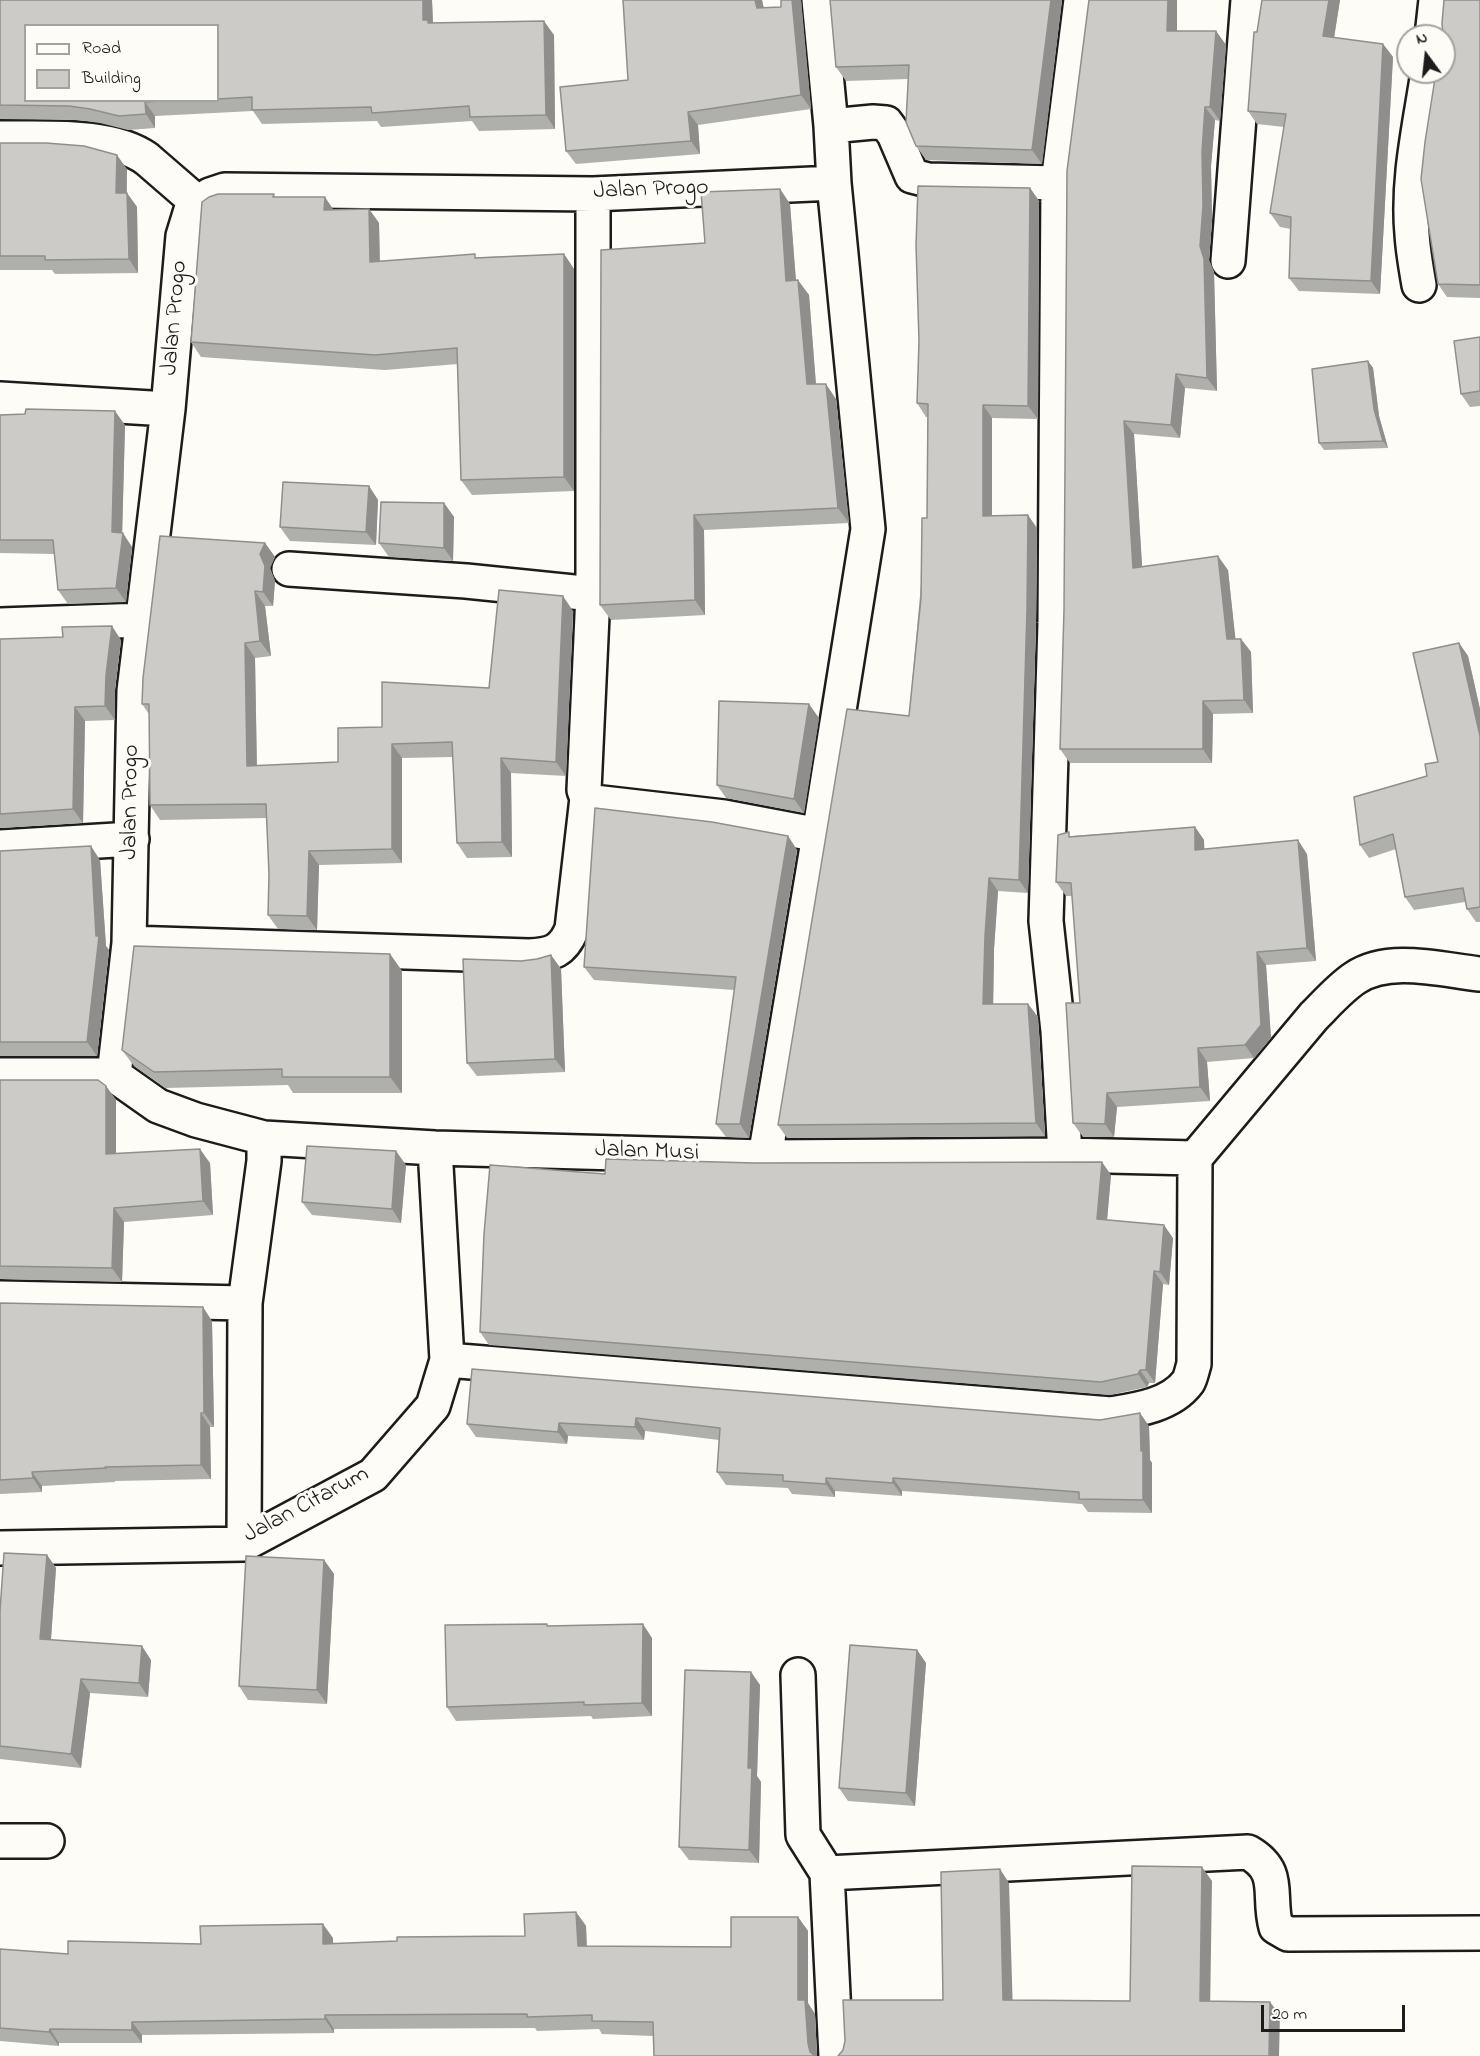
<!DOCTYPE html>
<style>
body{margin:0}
#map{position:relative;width:1480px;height:2056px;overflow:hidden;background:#fdfcf7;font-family:"Indie Flower",sans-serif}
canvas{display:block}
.legend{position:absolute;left:24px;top:24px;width:195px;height:78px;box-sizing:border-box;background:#fdfcf7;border:2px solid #a3a29f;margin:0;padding:8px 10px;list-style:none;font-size:18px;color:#1c1c1c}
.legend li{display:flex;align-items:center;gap:12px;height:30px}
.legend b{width:30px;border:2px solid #a3a29f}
.north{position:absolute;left:1396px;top:24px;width:60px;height:60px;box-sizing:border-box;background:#fdfcf7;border:2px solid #a3a29f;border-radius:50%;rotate:345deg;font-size:16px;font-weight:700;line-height:24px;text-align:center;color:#1c1c1c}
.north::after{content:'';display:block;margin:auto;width:21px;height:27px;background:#1c1c1c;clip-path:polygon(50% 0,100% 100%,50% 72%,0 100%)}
.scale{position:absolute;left:1261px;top:2005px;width:144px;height:27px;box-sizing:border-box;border:3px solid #1c1c1c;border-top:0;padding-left:8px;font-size:18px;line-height:21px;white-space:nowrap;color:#1c1c1c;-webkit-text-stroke:4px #fdfcf7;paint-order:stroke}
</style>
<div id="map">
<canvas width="1480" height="2056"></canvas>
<ul class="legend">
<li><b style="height:8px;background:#fdfcf7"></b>Road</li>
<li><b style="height:16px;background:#cccbc8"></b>Building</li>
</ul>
<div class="north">N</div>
<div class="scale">20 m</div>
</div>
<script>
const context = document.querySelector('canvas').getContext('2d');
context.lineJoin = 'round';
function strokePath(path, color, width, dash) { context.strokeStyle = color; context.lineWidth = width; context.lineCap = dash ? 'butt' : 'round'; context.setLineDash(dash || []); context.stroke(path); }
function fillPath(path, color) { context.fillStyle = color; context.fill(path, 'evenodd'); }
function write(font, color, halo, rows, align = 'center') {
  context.font = font + ' "Indie Flower",sans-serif'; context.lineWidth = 6; context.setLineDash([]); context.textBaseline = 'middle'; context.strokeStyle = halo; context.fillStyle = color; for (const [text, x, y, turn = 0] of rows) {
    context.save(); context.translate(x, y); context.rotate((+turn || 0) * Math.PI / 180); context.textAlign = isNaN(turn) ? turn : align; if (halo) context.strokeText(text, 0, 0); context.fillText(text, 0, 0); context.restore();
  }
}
const minor = new Path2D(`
 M 1432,36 L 1436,0
 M 831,126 L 873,122 L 886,123 L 894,134 L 912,176 L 928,180 L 1058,183 L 1055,623 L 1046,921 L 1058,1031 L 1065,1155
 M 0,138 C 44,139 111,133 147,159 L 199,204
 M 1058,183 L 1081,0
 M 1228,261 L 1248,0
 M 1419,285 C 1416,268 1413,251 1412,234 C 1407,180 1420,125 1428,72
 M 0,399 L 168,409
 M 289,569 L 466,581 L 593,594
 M 0,625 L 143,620
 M 587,798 L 594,802 L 724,817 L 819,835
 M 0,847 L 132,839
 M 129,943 L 529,956 C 552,955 563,951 572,929 L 587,798 L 584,790 L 593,594 L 593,194
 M 0,1075 L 114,1075
 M 114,1075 L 129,943 L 134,691 L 168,409 L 183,236 L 191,210 L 210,195 L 225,190 L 593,194 L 834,183
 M 114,1075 L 158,1106 L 196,1120 L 264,1138 L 435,1148 L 765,1157 L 1065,1155 L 1195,1158
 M 765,1157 L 819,835 L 868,529 L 834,183 L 831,126 L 819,0
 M 0,1298 L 245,1303 L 244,1544
 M 245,1303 L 264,1161 L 264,1138
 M 447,1360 L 1111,1414 C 1137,1410 1171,1405 1188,1382 C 1191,1377 1192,1370 1194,1364 L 1195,1158 L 1314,1016 C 1327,1003 1340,988 1355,978 C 1389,955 1442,970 1480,974
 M 0,1548 L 244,1544 L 373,1475 L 433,1406 L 447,1360 L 435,1148
 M 798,1675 L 803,1835 L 827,1873 L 836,2056
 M 0,1841 L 47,1841
 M 827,1873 L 1248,1852 C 1283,1872 1267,1895 1276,1927 L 1288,1934 L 1480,1933`);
strokePath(minor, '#1c1c1c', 38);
strokePath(minor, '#fdfcf7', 33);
fillPath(new Path2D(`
 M 0,0 L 432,0 L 433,23 L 554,35 L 555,129 L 479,131 L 472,121 L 381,127 L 377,121 L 262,124 L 253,111 L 155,116 L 155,128 L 128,130 L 100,123 L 78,120 L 0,119 ZM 218,26 L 218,100 L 26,100 Z
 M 762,0 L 764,8 L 781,7 L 781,0 L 801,0 L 811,109 L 698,125 L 700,154 L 576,164 L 566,151 L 628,80 Z
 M 830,0 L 1062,0 L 1042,164 L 926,160 L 916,146 L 908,79 L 846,81 L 836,67 Z
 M 1089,0 L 1177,0 L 1177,31 L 1216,31 L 1226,45 L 1220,121 L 1215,120 L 1211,166 L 1212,220 L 1209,260 L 1214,272 L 1217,391 L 1185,388 L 1180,438 L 1134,434 L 1142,567 L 1228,570 L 1235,639 L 1241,639 L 1251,652 L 1253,713 L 1213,714 L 1212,763 L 1070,763 L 1060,749 Z
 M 1262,0 L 1340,0 L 1334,38 L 1383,44 L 1393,57 L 1380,294 L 1299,291 L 1289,278 L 1291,229 L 1280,227 L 1270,213 L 1284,127 L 1257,124 L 1248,111 L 1257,32 Z
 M 1480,0 L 1480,298 L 1447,297 L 1438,284 Z
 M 0,143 L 127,169 L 127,193 L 137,207 L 138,273 L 55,274 L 52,270 L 0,270 Z
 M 1030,188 L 1039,201 L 1038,419 L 992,418 L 992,516 L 1037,528 L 1036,623 L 1028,893 L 998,891 L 994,949 L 993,1004 L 1028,1004 L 1038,1017 L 1045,1136 L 787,1138 L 778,1125 L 909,716 L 927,518 L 928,417 L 926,417 L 917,403 L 919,341 Z
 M 780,189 L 790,204 L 796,280 L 809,295 L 816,384 L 836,399 L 849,523 L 704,530 L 705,615 L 611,620 L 600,605 L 705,243 Z
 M 274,194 L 275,197 L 333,210 L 369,209 L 379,223 L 380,261 L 564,254 L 574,269 L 574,491 L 472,495 L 461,480 L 458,364 L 385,370 L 201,357 L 191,342 Z
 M 1480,337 L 1480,406 L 1470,407 L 1461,394 Z
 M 1368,361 L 1373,368 L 1379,416 L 1388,448 L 1324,450 L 1319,443 Z
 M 0,415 L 125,425 L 122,533 L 132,547 L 126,602 L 68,604 L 58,590 L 54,554 L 0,553 Z
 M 369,486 L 378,500 L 376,545 L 290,541 L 280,527 Z
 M 444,503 L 454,517 L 453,561 L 389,557 L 379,543 Z
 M 265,543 L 275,557 L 270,568 L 275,581 L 273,606 L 265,606 L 271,656 L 255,658 L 257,766 L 338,762 L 382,727 L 489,688 L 573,611 L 566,776 L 511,773 L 512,857 L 467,858 L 457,843 L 453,757 L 402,758 L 402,863 L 319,865 L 317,930 L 278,929 L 268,915 L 269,874 L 267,818 L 160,820 L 150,805 L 149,714 L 142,704 Z
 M 0,639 L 121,640 L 115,689 L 115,720 L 85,721 L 83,823 L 0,828 Z
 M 1459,643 L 1468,656 L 1480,709 L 1480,922 L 1476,922 L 1467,909 L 1465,902 L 1414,910 L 1405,897 L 1396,849 L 1369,858 L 1360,845 L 1427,776 L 1438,762 Z
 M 819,718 L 804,813 L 726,798 L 717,785 Z
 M 1195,827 L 1204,840 L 1204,849 L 1307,854 L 1316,961 L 1266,965 L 1271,1038 L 1254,1058 L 1207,1062 L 1210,1101 L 1117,1107 L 1114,1137 L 1083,1137 L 1073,1123 L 1080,1003 L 1072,896 L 1066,896 L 1056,882 L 1071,836 Z
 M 788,836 L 797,850 L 749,1138 L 726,1137 L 716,1124 L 734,990 L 594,980 L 584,967 Z
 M 0,851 L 100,860 L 106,946 L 109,950 L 97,1056 L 0,1056 Z
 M 390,954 L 402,971 L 402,1093 L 293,1093 L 288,1085 L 165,1088 L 134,1066 L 122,1050 Z
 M 551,955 L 561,969 L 565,1072 L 477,1076 L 467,1063 L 521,961 L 537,959 Z
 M 0,1080 L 106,1086 L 116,1100 L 116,1154 L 210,1163 L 213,1215 L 124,1222 L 122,1282 L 0,1279 Z
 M 406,1165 L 401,1223 L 312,1215 L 302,1202 Z
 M 605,1174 L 1111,1175 L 1107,1220 L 1173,1238 L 1169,1285 L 1163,1284 L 1155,1383 L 1149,1383 L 1147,1387 L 1110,1395 L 489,1345 L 480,1332 Z
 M 0,1303 L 212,1321 L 214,1427 L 210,1427 L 211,1479 L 115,1481 L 115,1482 L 42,1486 L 42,1492 L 0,1494 Z
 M 472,1369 L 1149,1426 L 1150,1460 L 1152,1463 L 1152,1513 L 1088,1512 L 1082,1504 L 902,1491 L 902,1496 L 835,1491 L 835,1497 L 792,1494 L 788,1488 L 726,1485 L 717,1472 L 719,1440 L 645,1431 L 644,1440 L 568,1436 L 567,1444 L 476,1437 L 467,1424 Z
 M 47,1555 L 56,1568 L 51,1640 L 151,1660 L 148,1697 L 90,1693 L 81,1768 L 0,1759 L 0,1611 Z
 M 324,1560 L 334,1574 L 327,1704 L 248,1700 L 239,1686 Z
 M 549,1626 L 652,1638 L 652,1716 L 593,1719 L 591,1716 L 456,1721 L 447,1707 Z
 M 917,1650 L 926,1663 L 915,1806 L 848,1801 L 839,1788 Z
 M 751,1672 L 760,1685 L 757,1776 L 761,1782 L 759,1863 L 689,1860 L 679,1847 Z
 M 576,1912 L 586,1926 L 587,1946 L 731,1947 L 798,1917 L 808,1931 L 808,2003 L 815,2014 L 817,2056 L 654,2056 L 653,2036 L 602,2034 L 599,2029 L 537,2031 L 535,2028 L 334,2029 L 334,2033 L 142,2035 L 142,2043 L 59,2043 L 59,2046 L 0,2041 L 0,1949 L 68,1954 L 201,1944 L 333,1938 L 333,1944 L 525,1936 Z`), '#afafac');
fillPath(new Path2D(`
 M 423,0 L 432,0 L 433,26 L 423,20 Z
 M 755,0 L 762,0 L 766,22 L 757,8 Z
 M 792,0 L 801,0 L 811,109 L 801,95 Z
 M 1051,0 L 1062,0 L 1042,164 L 1032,150 Z
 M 1168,0 L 1177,0 L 1177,44 L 1167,31 Z
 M 1329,0 L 1340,0 L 1332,50 L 1323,36 Z
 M 544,21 L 554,35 L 555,129 L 546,115 Z
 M 1216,31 L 1226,45 L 1220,121 L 1210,107 Z
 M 1383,44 L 1393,57 L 1380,294 L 1371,281 Z
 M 145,102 L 155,116 L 155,128 L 146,114 Z
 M 1205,107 L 1215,120 L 1211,166 L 1212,220 L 1209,260 L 1214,272 L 1217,391 L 1207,378 L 1200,246 L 1202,152 Z
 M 688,112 L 698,125 L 700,154 L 691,141 Z
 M 117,155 L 127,169 L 126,207 L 116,193 Z
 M 1030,188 L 1039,201 L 1038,419 L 1028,406 Z
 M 780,189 L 790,204 L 797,296 L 786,281 Z
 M 127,193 L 137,207 L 138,273 L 129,259 Z
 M 325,197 L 335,212 L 324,210 Z
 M 369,209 L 379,223 L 380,277 L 370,262 Z
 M 564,254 L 574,269 L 574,491 L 564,477 Z
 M 798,280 L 809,295 L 817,399 L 807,384 Z
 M 1368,361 L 1373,368 L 1379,416 L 1388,448 L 1383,441 L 1374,409 Z
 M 1176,374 L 1185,388 L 1180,438 L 1171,425 Z
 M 826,384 L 836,399 L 849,523 L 838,508 Z
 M 983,405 L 992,418 L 992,530 L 983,516 Z
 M 115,411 L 125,425 L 122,540 L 123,533 L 132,547 L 126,602 L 116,588 L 112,532 Z
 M 1124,421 L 1134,434 L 1143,581 L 1133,568 Z
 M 369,486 L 378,500 L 376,545 L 366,532 Z
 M 444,503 L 454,517 L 453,561 L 444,548 Z
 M 694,515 L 704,530 L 705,615 L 695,600 Z
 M 1028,515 L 1037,528 L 1036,623 L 1028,893 L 1019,880 Z
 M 265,543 L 275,557 L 270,568 L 275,581 L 273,606 L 263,592 L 260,554 Z
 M 1218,556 L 1228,570 L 1237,653 L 1227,639 Z
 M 255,591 L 265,606 L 271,656 L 260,641 Z
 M 563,596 L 573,611 L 566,776 L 556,762 Z
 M 112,626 L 121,640 L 115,689 L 115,720 L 105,706 L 106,675 Z
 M 1241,639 L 1251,652 L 1253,713 L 1244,700 Z
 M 245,643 L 255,658 L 257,781 L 247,766 Z
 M 1459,643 L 1468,656 L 1480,709 L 1480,736 Z
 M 1203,701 L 1213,714 L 1212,763 L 1203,749 Z
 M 809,704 L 819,718 L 804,813 L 794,799 Z
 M 75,707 L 85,721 L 83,823 L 73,809 Z
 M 392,744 L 402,758 L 402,863 L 392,849 Z
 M 501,758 L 511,773 L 512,857 L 502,842 Z
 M 1195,827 L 1204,840 L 1205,863 L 1195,850 Z
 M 788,836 L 797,850 L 749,1138 L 740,1124 Z
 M 1298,840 L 1307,854 L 1316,961 L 1307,948 Z
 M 91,846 L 100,860 L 106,946 L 109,950 L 97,1056 L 87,1042 L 96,936 Z
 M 309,851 L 319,865 L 317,930 L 307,916 Z
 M 989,878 L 998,891 L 994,949 L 993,1017 L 983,1004 L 985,936 Z
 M 1257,952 L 1266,965 L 1271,1038 L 1254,1058 L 1245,1045 Z
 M 390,954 L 402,971 L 402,1093 L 390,1077 Z
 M 551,955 L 561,969 L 565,1072 L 555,1059 Z
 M 1028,1004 L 1038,1017 L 1045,1136 L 1036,1123 Z
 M 1198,1048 L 1207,1062 L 1210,1101 L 1200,1087 Z
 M 106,1086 L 116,1100 L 116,1168 L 106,1154 Z
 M 1107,1093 L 1117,1107 L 1114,1137 L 1105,1124 Z
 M 200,1149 L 210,1163 L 213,1215 L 203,1201 Z
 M 396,1151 L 406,1165 L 401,1223 L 392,1209 Z
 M 1102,1162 L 1111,1175 L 1106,1232 L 1097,1219 Z
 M 114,1208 L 124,1222 L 122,1282 L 112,1268 Z
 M 1164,1225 L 1173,1238 L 1169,1285 L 1160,1272 Z
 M 1154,1271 L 1163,1284 L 1155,1383 L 1146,1370 Z
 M 203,1307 L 212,1321 L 214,1427 L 204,1413 Z
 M 1140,1370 L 1149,1383 L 1147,1387 L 1138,1374 Z
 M 201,1413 L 210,1427 L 211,1479 L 201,1465 Z
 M 1140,1413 L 1149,1426 L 1150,1460 L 1152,1463 L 1152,1513 L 1143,1500 L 1141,1451 Z
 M 636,1418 L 645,1431 L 644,1440 L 635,1427 Z
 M 559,1423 L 568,1436 L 567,1444 L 558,1432 Z
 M 32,1472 L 42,1486 L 42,1492 L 33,1478 Z
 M 826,1478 L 835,1491 L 835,1497 L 826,1484 Z
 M 893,1478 L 902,1491 L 902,1496 L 893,1483 Z
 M 47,1555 L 56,1568 L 50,1652 L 40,1639 Z
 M 324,1560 L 334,1574 L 327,1704 L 317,1690 Z
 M 643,1624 L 652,1638 L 652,1716 L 642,1703 Z
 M 142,1646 L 151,1660 L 148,1697 L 139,1683 Z
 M 917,1650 L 926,1663 L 915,1806 L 906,1793 Z
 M 751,1672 L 760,1685 L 757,1776 L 761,1782 L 759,1863 L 749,1850 L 748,1768 Z
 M 81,1679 L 90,1693 L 81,1768 L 71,1754 Z
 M 1202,1867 L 1212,1881 L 1210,2015 L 1200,2001 Z
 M 1000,1869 L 1009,1883 L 1013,2014 L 1003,2000 Z
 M 576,1912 L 586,1926 L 587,1960 L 578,1946 Z
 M 798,1917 L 808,1931 L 808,2003 L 815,2014 L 817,2056 L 813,2056 L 810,2052 L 798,2000 Z
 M 323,1924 L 333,1938 L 333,1958 L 323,1944 Z
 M 1270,2002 L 1280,2015 L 1279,2056 L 1269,2056 Z
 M 325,2015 L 334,2029 L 334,2033 L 325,2019 Z
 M 132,2022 L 142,2035 L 142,2043 L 132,2030 Z
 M 50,2029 L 59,2043 L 59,2046 L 49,2032 Z`), '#8f8e8c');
const building = new Path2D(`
 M 0,0 L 423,0 L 423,20 L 428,20 L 428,23 L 544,21 L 546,115 L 470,117 L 469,106 L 372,113 L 371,107 L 252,110 L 252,97 L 218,99 L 218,26 L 26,26 L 26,100 L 177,100 L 145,102 L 146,114 L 119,116 L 90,109 L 69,106 L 0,105 Z
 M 623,0 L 755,0 L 757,8 L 781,7 L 781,0 L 792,0 L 801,95 L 688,112 L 691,141 L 566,151 L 560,87 L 628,80 Z
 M 830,0 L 1051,0 L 1032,150 L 916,146 L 906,122 L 909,65 L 836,67 Z
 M 1089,0 L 1168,0 L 1167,31 L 1216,31 L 1210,107 L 1205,107 L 1202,152 L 1203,206 L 1200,246 L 1204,259 L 1207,378 L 1176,374 L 1171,425 L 1124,421 L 1133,568 L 1218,556 L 1227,639 L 1241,639 L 1244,700 L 1203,701 L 1203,749 L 1060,749 L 1064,610 L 1067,171 Z
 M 1262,0 L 1329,0 L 1323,36 L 1383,44 L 1371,281 L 1289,278 L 1291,217 L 1270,213 L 1286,114 L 1248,111 L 1254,32 L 1257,32 Z
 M 1444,0 L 1480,0 L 1480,285 L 1438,284 L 1421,179 L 1425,142 L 1436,72 L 1444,72 L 1444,36 L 1443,36 L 1442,23 Z
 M 0,143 L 46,143 L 84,146 L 117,155 L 116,193 L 127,193 L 129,259 L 45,260 L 45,256 L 0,256 Z
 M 918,186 L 1030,188 L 1028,406 L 983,405 L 983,516 L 1028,515 L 1027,609 L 1019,880 L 989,878 L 985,936 L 983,1004 L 1028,1004 L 1036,1123 L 778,1125 L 847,709 L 909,716 L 921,598 L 922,518 L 927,518 L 928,404 L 917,403 L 919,341 L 916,245 Z
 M 780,189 L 786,281 L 798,280 L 807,384 L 826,384 L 838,508 L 694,515 L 695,600 L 600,605 L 601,250 L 705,243 L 701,192 Z
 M 218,194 L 274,194 L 273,197 L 325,197 L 324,210 L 369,209 L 370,262 L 475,254 L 475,258 L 564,254 L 564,477 L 461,480 L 457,348 L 375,355 L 191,342 L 202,202 L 209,197 Z
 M 1480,337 L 1480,391 L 1461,394 L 1454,341 Z
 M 1368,361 L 1374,409 L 1383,441 L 1319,443 L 1312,369 Z
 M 26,409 L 115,411 L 112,532 L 123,533 L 116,588 L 58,590 L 53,540 L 0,540 L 0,415 L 25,414 Z
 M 283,482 L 369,486 L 366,532 L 280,527 Z
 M 381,502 L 444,503 L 444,548 L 379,543 Z
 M 160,536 L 265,543 L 260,554 L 265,566 L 263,592 L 255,591 L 260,641 L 245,643 L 247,766 L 338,762 L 338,728 L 382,727 L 382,682 L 489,688 L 499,590 L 563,596 L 556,762 L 501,758 L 502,842 L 457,843 L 452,742 L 392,744 L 392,849 L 309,851 L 307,916 L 268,915 L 269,874 L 266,804 L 150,805 L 149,704 L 142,704 L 143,678 Z
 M 112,626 L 106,675 L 105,706 L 75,707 L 73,809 L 0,814 L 0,639 L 63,637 L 62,627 Z
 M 1459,643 L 1480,736 L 1480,907 L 1467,909 L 1463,888 L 1405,897 L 1393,834 L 1360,845 L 1354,797 L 1427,776 L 1425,764 L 1438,762 L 1413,653 Z
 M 719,701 L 809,704 L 794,799 L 717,785 Z
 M 595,808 L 712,822 L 788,836 L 740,1124 L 716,1124 L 736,977 L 584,967 Z
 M 1195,827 L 1195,850 L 1298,840 L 1307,948 L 1257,952 L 1261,1025 L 1245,1045 L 1198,1048 L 1200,1087 L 1107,1093 L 1105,1124 L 1073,1123 L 1066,1003 L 1080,1003 L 1071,883 L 1056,882 L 1058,835 L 1069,832 L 1069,837 Z
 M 91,846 L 96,936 L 99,936 L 87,1042 L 0,1042 L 0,851 Z
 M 134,946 L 390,954 L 390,1077 L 282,1077 L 282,1069 L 154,1072 L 122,1050 Z
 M 551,955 L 555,1059 L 467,1063 L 463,959 L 521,961 L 537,959 Z
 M 0,1080 L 98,1080 L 106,1086 L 106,1154 L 200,1149 L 203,1201 L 114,1208 L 112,1268 L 0,1266 Z
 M 307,1146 L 396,1151 L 392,1209 L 302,1202 Z
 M 606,1159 L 755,1163 L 1102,1162 L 1097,1219 L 1164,1225 L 1160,1272 L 1154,1271 L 1146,1370 L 1140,1370 L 1138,1374 L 1101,1382 L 480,1332 L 484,1234 L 490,1165 L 605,1174 Z
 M 0,1303 L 203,1307 L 204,1413 L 201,1413 L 201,1465 L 105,1467 L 106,1468 L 32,1472 L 33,1478 L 0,1480 Z
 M 472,1369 L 1100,1420 L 1140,1413 L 1141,1451 L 1143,1451 L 1143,1500 L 1079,1499 L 1079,1492 L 893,1478 L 893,1483 L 826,1478 L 826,1484 L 783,1481 L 783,1475 L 717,1472 L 720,1428 L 636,1418 L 635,1427 L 559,1423 L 558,1432 L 467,1424 Z
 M 4,1553 L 47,1555 L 40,1639 L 142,1646 L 139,1683 L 81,1679 L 71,1754 L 0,1746 L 0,1611 Z
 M 246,1556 L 324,1560 L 317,1690 L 239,1686 Z
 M 547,1624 L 547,1626 L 643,1624 L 642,1703 L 584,1705 L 584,1702 L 447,1707 L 445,1625 Z
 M 850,1645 L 917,1650 L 906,1793 L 839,1788 Z
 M 685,1670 L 751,1672 L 748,1768 L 752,1768 L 749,1850 L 679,1847 Z
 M 1132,1866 L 1202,1867 L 1200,2001 L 1270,2002 L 1269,2056 L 838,2056 L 843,2050 L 845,2041 L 843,2000 L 943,2000 L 941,1872 L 1000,1869 L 1003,2000 L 1130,2001 Z
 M 576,1912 L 578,1946 L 731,1947 L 731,1917 L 798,1917 L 798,2000 L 805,2000 L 808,2043 L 810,2052 L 815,2056 L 654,2056 L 653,2022 L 592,2021 L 592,2015 L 527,2017 L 527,2014 L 325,2015 L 325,2019 L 132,2022 L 132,2030 L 50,2029 L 49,2032 L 0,2028 L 0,1949 L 68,1954 L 68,1941 L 201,1944 L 200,1926 L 323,1924 L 323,1944 L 397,1941 L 397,1937 L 525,1936 L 524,1914 Z`);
fillPath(building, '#cccbc8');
strokePath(building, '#8f8e8c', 1.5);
write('24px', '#1c1c1c', '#fdfcf7', [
 ["Jalan Progo",651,191,-2],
 ["Jalan Progo",176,318,-85],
 ["Jalan Progo",132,802,-89],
 ["Jalan Musi",647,1153,2],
 ["Jalan Citarum",307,1506,-28]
]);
</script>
